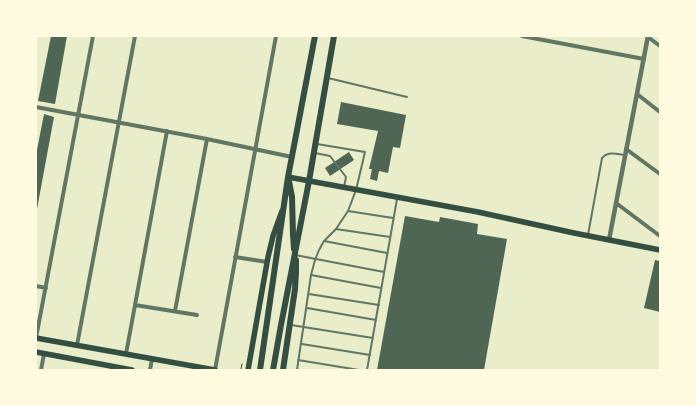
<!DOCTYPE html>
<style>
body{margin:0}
#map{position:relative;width:696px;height:406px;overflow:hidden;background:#e9edc9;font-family:Signika,sans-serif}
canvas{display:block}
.frame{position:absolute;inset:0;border:37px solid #fefae0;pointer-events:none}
</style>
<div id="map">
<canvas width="696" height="406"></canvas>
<div class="frame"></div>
</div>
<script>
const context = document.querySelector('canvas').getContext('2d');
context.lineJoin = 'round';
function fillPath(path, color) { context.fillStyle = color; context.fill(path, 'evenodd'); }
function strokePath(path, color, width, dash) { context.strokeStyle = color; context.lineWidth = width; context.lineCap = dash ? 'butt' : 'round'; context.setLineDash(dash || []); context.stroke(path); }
fillPath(new Path2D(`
 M 51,36 L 67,36 L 55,104 L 38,101 Z
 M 341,102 L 406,115 L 400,148 L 393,147 L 388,173 L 379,171 L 377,181 L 370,179 L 372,169 L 369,169 L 378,131 L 337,124 Z
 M 44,114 L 54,117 L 37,209 L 36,155 Z
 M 349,152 L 354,160 L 330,176 L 325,168 Z
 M 405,216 L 439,222 L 440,217 L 478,224 L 477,234 L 507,239 L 484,370 L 377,370 Z
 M 655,260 L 660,261 L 660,312 L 644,308 Z`), '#4f6655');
strokePath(new Path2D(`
 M 241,369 L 242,364`), '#344e41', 1);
strokePath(new Path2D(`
 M 328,78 L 407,97
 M 317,144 L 365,152 L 356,190 L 348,211
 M 315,153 L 330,156 L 346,177 L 344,187
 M 336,229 L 390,237
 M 588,235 L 602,158 C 608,151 617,154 625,155
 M 324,241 L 387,253
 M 295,255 L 384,272
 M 311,275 L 381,288
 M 309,294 L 379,305
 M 307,308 L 376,320
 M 291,325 L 373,338
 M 302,344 L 370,355
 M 298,360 L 359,370
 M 297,370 L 311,275 L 315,260 L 319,250 L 324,241 L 336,229 L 348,211 L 393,218
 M 367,370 L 397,199`), '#617663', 2);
strokePath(new Path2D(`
 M 522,36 L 644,59
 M 648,37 L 660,46
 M 637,94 L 660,112
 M 36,107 L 207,139 L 292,157
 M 626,149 L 660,174
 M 616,203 L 660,236
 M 235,257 L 267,262
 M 36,286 L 46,288
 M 135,305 L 197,315
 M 175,311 L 207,139
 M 36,338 L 93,36
 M 77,345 L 135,36
 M 126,354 L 167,131
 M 41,370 L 44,354
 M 150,370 L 152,359
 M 215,370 L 276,36`), '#617663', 4);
strokePath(new Path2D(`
 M 609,240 L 648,36`), '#617663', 4.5);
strokePath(new Path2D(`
 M 288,177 L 478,212 L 574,233 L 660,250
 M 36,338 L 215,370
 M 36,352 L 132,370
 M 248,370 L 268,257 L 273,236 L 282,211`), '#344e41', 5.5);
strokePath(new Path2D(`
 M 289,181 L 292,197 L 293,235 L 294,249
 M 260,370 L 288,177 L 315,36
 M 273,370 L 281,325 L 309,181 L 334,36
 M 283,370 L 295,289 L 296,272 L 296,260`), '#344e41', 6);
</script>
